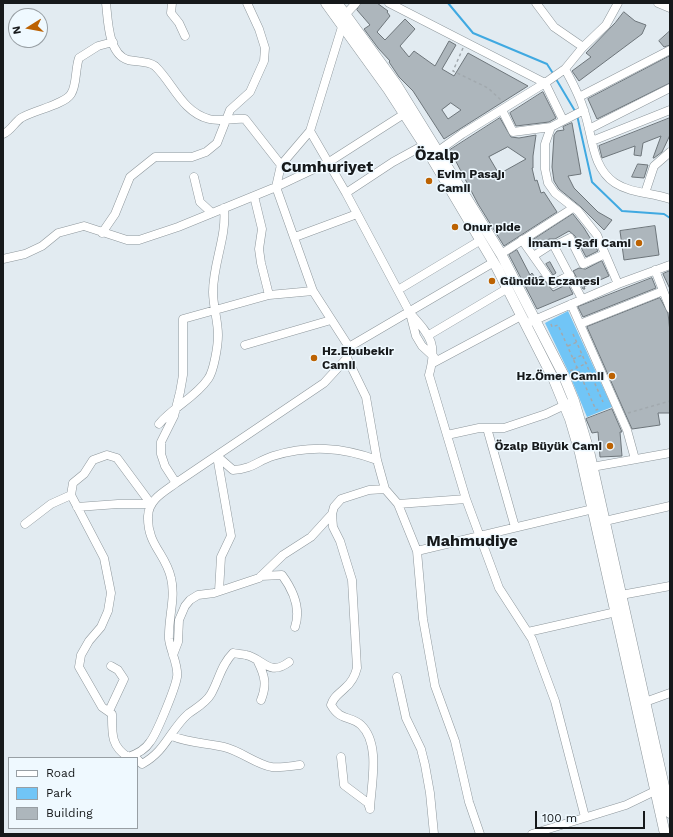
<!DOCTYPE html>
<meta charset="utf-8">
<style>
body{margin:0}
#map{position:relative;width:673px;height:837px;overflow:hidden;background:#e2ebf1;font-family:"Work Sans",sans-serif}
canvas{display:block}
.frame{position:absolute;inset:0;border:4px solid #16191b;pointer-events:none}
.legend{position:absolute;left:8px;top:757px;width:130px;height:72px;box-sizing:border-box;background:#eff9ff;border:1px solid #989fa4;margin:0;padding:5px 7px;list-style:none;font-size:12px;color:#16191b}
.legend li{display:flex;align-items:center;gap:8px;height:20px}
.legend b{width:20px;border:1px solid #989fa4}
.north{position:absolute;left:8px;top:8px;width:40px;height:40px;box-sizing:border-box;background:#eff9ff;border:1px solid #989fa4;border-radius:50%;rotate:259deg;font-size:11px;font-weight:700;line-height:16px;text-align:center;color:#16191b}
.north::after{content:'';display:block;margin:auto;width:14px;height:18px;background:#bc6202;clip-path:polygon(50% 0,100% 100%,50% 72%,0 100%)}
.scale{position:absolute;left:535px;top:811px;width:110px;height:18px;box-sizing:border-box;border:2px solid #16191b;border-top:0;padding-left:5px;font-size:12px;line-height:14px;white-space:nowrap;color:#16191b;-webkit-text-stroke:3px #eff9ff;paint-order:stroke}
</style>
<div id="map">
<canvas width="673" height="837"></canvas>
<div class="frame"></div>
<ul class="legend">
<li><b style="height:5px;background:#fff"></b>Road</li>
<li><b style="height:11px;background:#71c5f6"></b>Park</li>
<li><b style="height:11px;background:#adb6bc"></b>Building</li>
</ul>
<div class="north">N</div>
<div class="scale">100 m</div>
</div>
<script>
const context = document.querySelector('canvas').getContext('2d');
context.lineJoin = 'round';
function fillPath(path, color) { context.fillStyle = color; context.fill(path, 'evenodd'); }
function strokePath(path, color, width, dash) { context.strokeStyle = color; context.lineWidth = width; context.lineCap = dash ? 'butt' : 'round'; context.setLineDash(dash || []); context.stroke(path); }
function write(font, color, halo, rows, align = 'center') {
  context.font = font + ' "Work Sans",sans-serif'; context.lineWidth = 3; context.setLineDash([]); context.textBaseline = 'middle'; context.strokeStyle = halo; context.fillStyle = color; for (const [text, x, y, turn = 0] of rows) {
    context.save(); context.translate(x, y); context.rotate((+turn || 0) * Math.PI / 180); context.textAlign = isNaN(turn) ? turn : align; if (halo) context.strokeText(text, 0, 0); context.fillText(text, 0, 0); context.restore();
  }
}
fillPath(new Path2D(`
 M 568,311 L 612,407 L 587,417 L 568,371 L 545,323 Z`), '#71c5f6');
strokePath(new Path2D(`
 M 448,3 L 473,33 L 547,64 L 554,75
 M 556,79 L 575,111
 M 577,115 L 592,182 L 622,211 L 664,214 L 670,218`), '#40a9e1', 2);
const building = new Path2D(`
 M 361,3 L 377,3 L 388,11 L 387,12 L 390,16 L 377,32 L 385,40 L 405,19 L 415,29 L 400,46 L 409,57 L 414,51 L 435,66 L 449,41 L 456,45 L 442,69 L 454,76 L 468,53 L 528,86 L 444,139 L 413,91 L 399,77 L 389,62 L 390,61 L 378,48 L 364,29 L 370,25 L 357,10 ZM 451,103 L 461,110 L 448,119 L 442,110 Z
 M 624,12 L 635,21 L 646,25 L 642,34 L 579,81 L 572,71 L 591,57 L 586,53 L 615,23 Z
 M 670,31 L 670,45 L 664,47 L 659,41 Z
 M 670,56 L 670,83 L 597,119 L 588,99 Z
 M 543,92 L 556,118 L 549,122 L 516,126 L 510,113 Z
 M 500,118 L 511,137 L 519,138 L 536,135 L 533,156 L 533,168 L 532,168 L 535,181 L 537,180 L 541,193 L 544,192 L 557,212 L 504,246 L 478,204 L 450,150 ZM 508,147 L 526,159 L 499,174 L 489,157 Z
 M 670,118 L 670,135 L 662,152 L 654,158 L 653,158 L 661,136 L 643,143 L 641,156 L 634,155 L 635,146 L 602,158 L 599,146 Z
 M 572,123 L 581,174 L 568,176 L 574,188 L 598,212 L 612,220 L 604,230 L 581,207 L 559,189 L 554,181 L 552,167 L 554,135 L 557,131 L 564,130 L 563,127 Z
 M 638,164 L 648,165 L 644,178 L 632,177 Z
 M 573,214 L 584,228 L 598,251 L 586,257 L 575,236 L 569,231 L 555,239 L 549,239 L 539,246 L 536,242 L 532,244 L 530,242 Z
 M 655,226 L 659,255 L 624,260 L 620,231 Z
 M 517,250 L 530,275 L 532,273 L 536,279 L 541,276 L 553,291 L 568,284 L 573,294 L 537,309 L 509,255 Z
 M 602,261 L 609,276 L 584,287 L 585,289 L 583,289 L 573,271 L 579,268 L 585,269 Z
 M 550,262 L 556,273 L 553,275 L 546,264 Z
 M 670,271 L 670,289 L 663,274 Z
 M 652,278 L 656,288 L 583,317 L 578,307 Z
 M 660,298 L 668,313 L 670,332 L 670,413 L 658,413 L 660,425 L 632,429 L 587,327 Z
 M 612,409 L 622,432 L 620,432 L 622,456 L 600,457 L 598,432 L 592,433 L 586,419 Z`);
fillPath(building, '#adb6bc');
strokePath(building, '#6d757a', 1);
const minor = new Path2D(`
 M 106,3 C 108,20 108,54 128,60 C 137,62 148,61 155,66 C 173,83 182,112 209,119 C 220,122 233,118 245,119 L 281,165
 M 172,3 L 171,13 L 179,23 L 185,36
 M 356,3 L 346,14 L 310,131 L 281,165 L 276,187 L 313,291 L 349,347 L 347,358 L 366,397 L 377,460 L 385,489 L 398,504 L 417,551 L 423,619 L 435,686 L 455,741 L 469,802 L 480,834
 M 389,3 L 545,83 L 563,120
 M 536,3 L 554,27 L 583,47
 M 658,3 L 670,8
 M 565,69 C 572,82 580,96 584,111 C 593,135 591,167 615,183 C 632,194 651,192 670,199
 M 579,97 L 670,50
 M 502,110 L 513,132 L 551,127
 M 584,110 L 551,127 L 545,144 L 545,169 L 548,183 L 555,193 L 578,211 L 597,235 L 618,284
 M 589,129 L 670,88
 M 310,131 L 346,193 L 410,313 L 416,336 L 422,346 L 434,357
 M 3,134 C 11,131 14,123 21,118 C 34,110 64,105 71,94 C 77,85 75,69 79,58 L 98,46 L 113,42
 M 592,141 L 670,110
 M 434,154 L 462,134 L 545,83 L 565,69 L 583,47 L 606,25 L 618,3
 M 194,177 L 200,202 L 212,213
 M 346,193 L 393,162 L 424,145
 M 645,193 L 654,166 L 670,152
 M 254,196 L 262,229 L 259,249 L 261,263 L 269,295
 M 102,233 L 115,214 L 130,177 L 155,157 L 192,157 L 206,152 L 217,143 L 230,110 L 250,92 L 264,61 L 265,48 L 259,29 L 247,3
 M 295,237 L 357,214
 M 522,240 L 553,284 L 570,275
 M 501,254 L 573,208
 M 535,255 L 552,244 L 554,246
 M 3,259 L 25,254 L 42,246 L 58,233 L 84,226 L 127,240 L 139,240 L 178,227 L 276,187 L 329,162 L 404,114
 M 655,270 L 670,308
 M 398,290 L 481,240
 M 582,299 L 554,246 L 570,238 L 583,264 L 605,254
 M 571,304 L 627,430 L 635,459
 M 410,313 C 430,336 438,343 429,375 L 466,499 L 499,588 L 532,639 L 555,701 L 585,817
 M 530,322 L 618,284 L 670,265
 M 580,324 L 663,291
 M 429,335 L 508,288
 M 245,345 L 331,320
 M 349,347 L 494,262
 M 433,363 L 521,316
 M 159,424 C 173,407 195,398 208,379 C 214,371 218,345 218,335 C 218,321 213,306 213,292 C 213,263 227,237 224,208
 M 487,428 L 515,527
 M 447,435 L 479,428 L 504,428 L 546,414 L 569,403
 M 592,467 L 670,453
 M 176,483 L 165,466 L 161,454 L 161,442 L 174,416 L 180,392 L 183,375 L 183,319 L 269,295 L 313,291
 M 71,495 L 104,558 L 111,593 L 108,611 L 101,627 L 89,641 L 81,655 L 79,667 L 102,707 L 112,714 C 112,734 111,746 128,757 C 137,754 145,750 150,742 C 157,733 175,689 177,677 C 179,666 170,650 169,639 C 168,618 176,598 171,578 C 166,554 147,545 148,516 C 149,499 164,492 176,483 L 324,383 L 347,358
 M 398,504 L 466,499
 M 77,507 L 118,504 L 151,504
 M 332,514 L 333,527 L 340,541 L 352,580 L 357,668 C 355,676 351,683 345,688 C 338,695 334,696 331,705 C 341,722 350,715 361,725 C 381,744 371,785 370,809
 M 605,521 L 670,506
 M 25,524 L 51,504 L 71,495 L 73,483 L 84,474 L 93,460 L 107,455 L 117,458 L 151,504
 M 417,551 L 593,509
 M 261,576 L 282,575 C 293,590 301,609 295,627
 M 219,591 L 221,557 L 231,536 L 217,456 L 233,470 C 253,469 257,461 273,456 C 310,445 342,447 377,460
 M 528,632 L 616,612 L 621,595 L 670,586
 M 173,655 L 178,642 L 179,620 L 185,606 L 190,600 L 198,595 L 214,593 L 259,578 L 283,555 L 311,537 L 332,514 L 334,507 L 341,499 L 369,490 L 385,489
 M 258,662 C 265,676 267,685 261,700
 M 397,677 L 406,718 L 421,749 L 425,765 L 430,793 L 434,834
 M 645,702 L 670,693
 M 109,711 L 124,679 L 118,670 L 111,666
 M 172,736 C 189,743 206,743 224,747 C 241,751 257,765 272,767 C 282,768 291,766 300,765
 M 341,757 L 344,785 L 368,803 L 370,809
 M 137,759 L 142,764 C 166,751 170,730 188,714 C 196,708 206,703 211,694 C 219,680 221,665 233,653 C 237,654 242,654 246,655 C 264,659 269,677 289,662
 M 532,834 L 626,805 L 655,791`);
const major = new Path2D(`
 M 326,3 L 388,89 L 421,140 L 497,268 L 554,380 L 570,419 L 580,453 L 665,834
 M 337,3 L 396,84 L 501,254 L 563,374 L 574,401 L 589,451 L 670,813`);
strokePath(minor, '#8e979c', 9);
strokePath(major, '#8e979c', 11);
strokePath(new Path2D(`
 M 463,48 L 453,71 L 488,88 L 502,101
 M 551,324 L 552,327 L 558,325 L 596,410 L 601,408
 M 573,334 L 603,402
 M 568,346 L 577,342
 M 573,359 L 582,355
 M 570,371 L 587,363
 M 583,381 L 592,377
 M 628,413 L 670,401`), '#a2a9ae', 1.5, [3, 3]);
strokePath(minor, '#fff', 8);
strokePath(major, '#fff', 10);
for (const [x, y, r, color] of [
 [429,181,4,"#bc6202"],
 [455,227,4,"#bc6202"],
 [639,243,4,"#bc6202"],
 [492,281,4,"#bc6202"],
 [314,358,4,"#bc6202"],
 [612,376,4,"#bc6202"],
 [610,446,4,"#bc6202"]
]) { const dot = new Path2D(); dot.arc(x, y, r, 0, 2 * Math.PI); context.fillStyle = color; context.fill(dot); strokePath(dot, '#eff9ff', 1.5); }
write('bold 12px', '#16191b', '#eff9ff', [
 ["Evim Pasajı",437,174],
 ["Camii",437,188],
 ["Onur pide",463,227],
 ["İmam-ı Şafi Cami",631,243,"right"],
 ["Gündüz Eczanesi",500,281],
 ["Hz.Ebubekir",322,351],
 ["Camii",322,365],
 ["Hz.Ömer Camii",604,376,"right"],
 ["Özalp Büyük Cami",602,446,"right"]
], 'left');
write('bold 16px', '#16191b', '#eff9ff', [
 ["Özalp",437,155],
 ["Cumhuriyet",327,167],
 ["Mahmudiye",472,541]
]);
</script>
